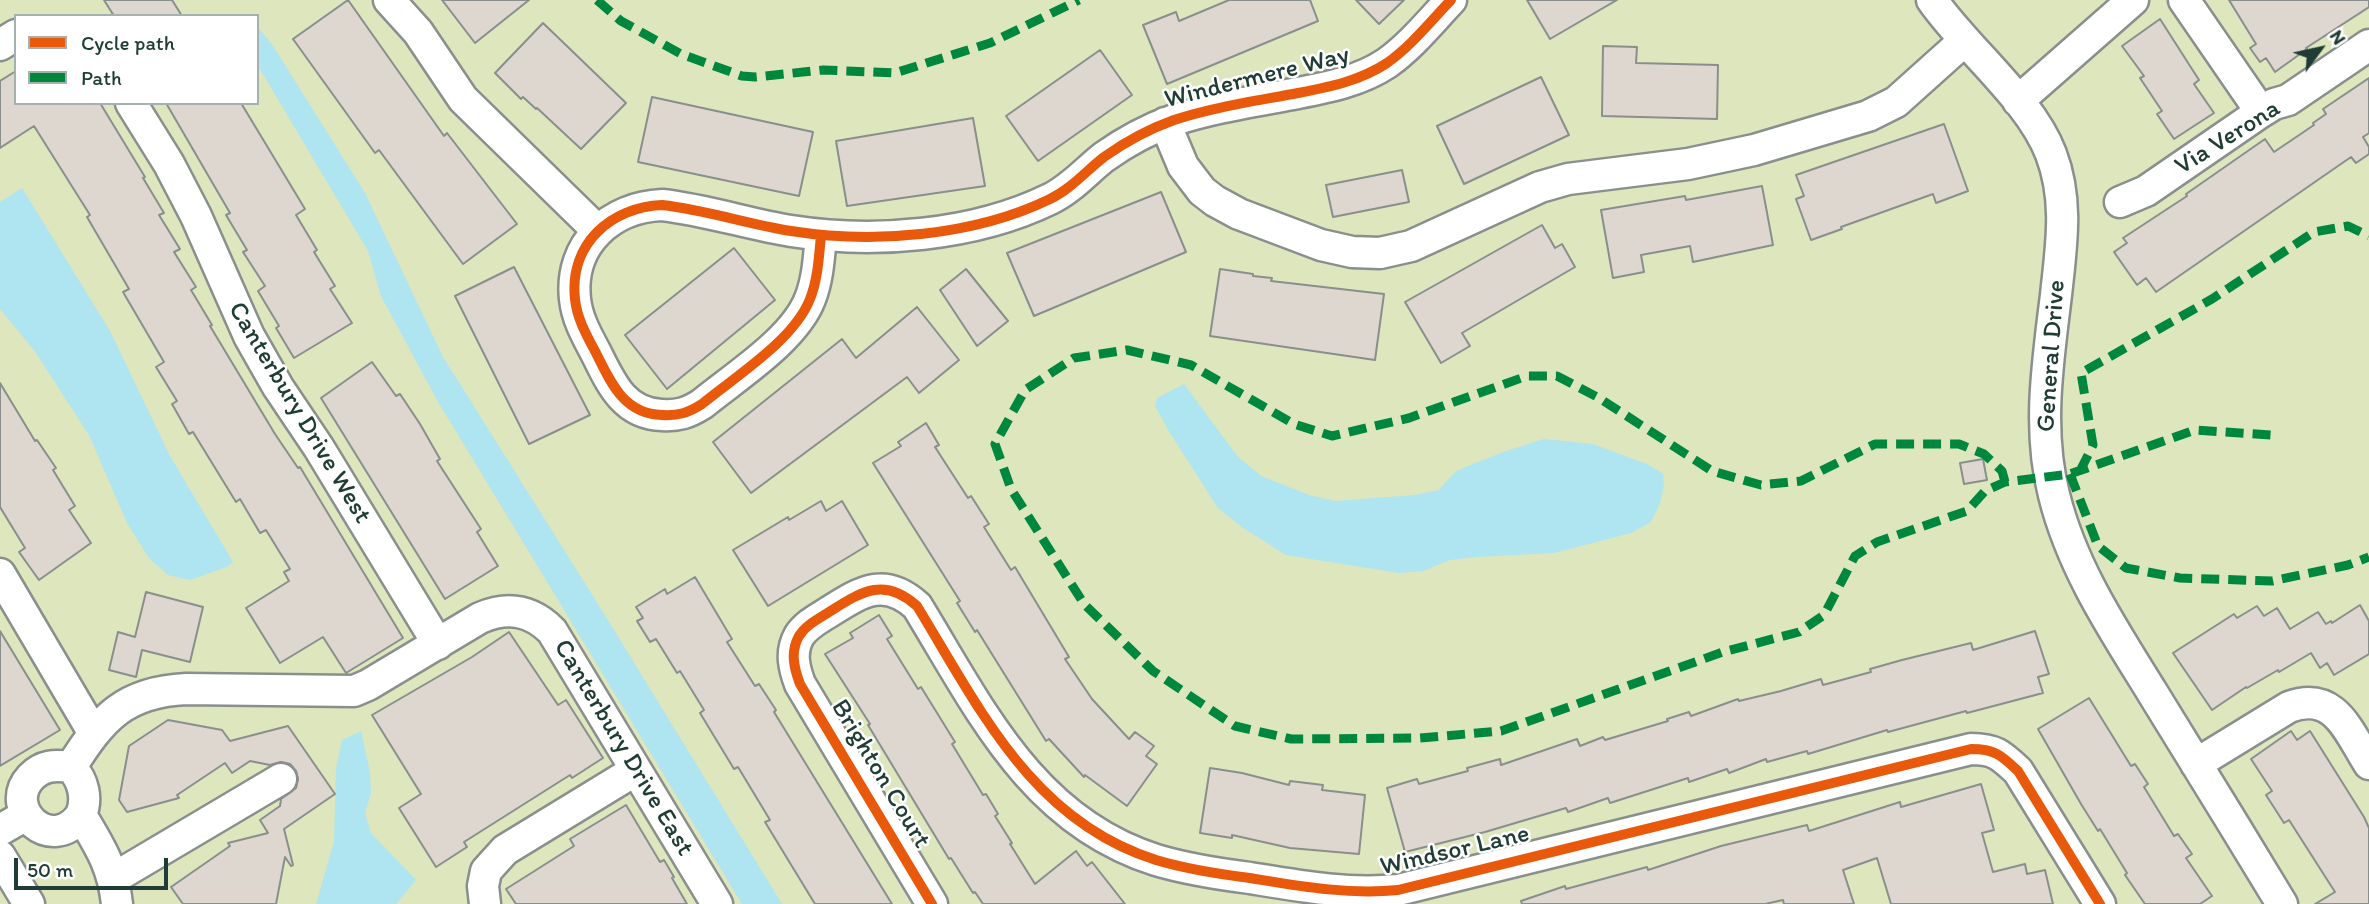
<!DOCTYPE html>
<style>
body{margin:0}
#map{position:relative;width:2369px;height:904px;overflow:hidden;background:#fff;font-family:Itim,sans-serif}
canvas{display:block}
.legend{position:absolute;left:14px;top:14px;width:245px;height:91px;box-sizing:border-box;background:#fff;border:2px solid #a5b1ae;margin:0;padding:9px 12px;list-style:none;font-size:21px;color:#1f3d34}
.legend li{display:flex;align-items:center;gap:14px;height:35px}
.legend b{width:35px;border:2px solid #a5b1ae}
.north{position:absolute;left:2285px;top:14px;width:70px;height:70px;-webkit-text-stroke:5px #fff;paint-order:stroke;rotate:57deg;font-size:19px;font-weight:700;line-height:28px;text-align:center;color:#1f3d34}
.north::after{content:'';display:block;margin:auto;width:24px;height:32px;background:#1f3d34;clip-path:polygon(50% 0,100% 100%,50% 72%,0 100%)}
.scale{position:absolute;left:14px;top:858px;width:154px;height:32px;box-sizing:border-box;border:4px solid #1f3d34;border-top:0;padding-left:9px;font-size:21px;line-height:24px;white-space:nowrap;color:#1f3d34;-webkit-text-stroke:5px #fff;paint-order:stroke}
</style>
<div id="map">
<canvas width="2369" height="904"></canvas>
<ul class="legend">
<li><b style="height:9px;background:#e8590c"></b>Cycle path</li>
<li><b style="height:9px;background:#00873e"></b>Path</li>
</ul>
<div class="north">N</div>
<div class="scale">50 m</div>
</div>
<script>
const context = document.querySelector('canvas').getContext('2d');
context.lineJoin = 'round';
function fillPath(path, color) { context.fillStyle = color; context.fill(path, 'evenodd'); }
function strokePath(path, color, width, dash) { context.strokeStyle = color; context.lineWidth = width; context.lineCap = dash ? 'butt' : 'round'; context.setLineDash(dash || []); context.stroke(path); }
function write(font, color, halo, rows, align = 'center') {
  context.font = font + ' Itim,sans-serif'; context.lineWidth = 5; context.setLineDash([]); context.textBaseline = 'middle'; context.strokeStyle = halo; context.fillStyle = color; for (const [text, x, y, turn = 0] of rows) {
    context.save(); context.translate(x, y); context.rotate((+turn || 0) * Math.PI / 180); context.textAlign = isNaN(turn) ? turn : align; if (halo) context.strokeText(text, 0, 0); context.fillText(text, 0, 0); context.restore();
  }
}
fillPath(new Path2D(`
 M 0,0 L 2369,0 L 2369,904 L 0,904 ZM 16,16 L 257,16 L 257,103 L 16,103 Z`), '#dde6bc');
fillPath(new Path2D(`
 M 257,26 L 273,46 L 365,193 L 443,357 L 606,617 L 782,904 L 742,904 L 437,400 L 381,296 L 368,251 L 257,64 Z
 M 22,188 L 110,331 L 170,456 L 233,562 L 227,567 L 190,580 L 168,575 L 149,558 L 127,523 L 89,435 L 34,350 L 0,309 L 0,202 Z
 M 1184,384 L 1238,457 L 1261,476 L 1309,495 L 1335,501 L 1415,495 L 1439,490 L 1456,471 L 1503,452 L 1544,439 L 1593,444 L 1649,465 L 1663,474 L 1664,485 L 1660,503 L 1651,522 L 1631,533 L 1554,553 L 1477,557 L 1450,560 L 1423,571 L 1399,573 L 1286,555 L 1243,528 L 1218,508 L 1170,433 L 1155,406 L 1157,398 Z
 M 361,731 L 370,773 L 371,793 L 365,813 L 371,833 L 416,880 L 396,904 L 316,904 L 334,842 L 336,768 L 342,740 Z`), '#aee5f0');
const building = new Path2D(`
 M 104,0 L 172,0 L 182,16 L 114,16 Z
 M 348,0 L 444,136 L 447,133 L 517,224 L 463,264 L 379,150 L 375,153 L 293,39 Z
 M 442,0 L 529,0 L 475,43 Z
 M 1229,0 L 1310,0 L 1318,21 L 1167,84 L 1143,25 L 1176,12 L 1179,21 Z
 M 1356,0 L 1404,0 L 1379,24 Z
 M 1527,0 L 1617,0 L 1550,39 Z
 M 2229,0 L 2369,0 L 2369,7 L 2306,48 L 2307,49 L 2275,72 L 2266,58 L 2260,62 L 2250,48 L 2256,44 Z
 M 2160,19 L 2199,80 L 2194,84 L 2214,113 L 2174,139 L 2157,114 L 2162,111 L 2140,78 L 2144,76 L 2122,46 Z
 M 543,23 L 626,103 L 581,149 L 537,108 L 536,109 L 523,97 L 521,99 L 495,73 Z
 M 1603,46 L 1637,47 L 1636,63 L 1718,65 L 1717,119 L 1602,116 Z
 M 1100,50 L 1132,95 L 1038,161 L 1006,116 Z
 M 16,71 L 16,103 L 100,103 L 145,177 L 143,178 L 164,213 L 159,215 L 180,249 L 174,252 L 196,287 L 191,290 L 212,325 L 210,326 L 275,434 L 298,468 L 300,467 L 403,638 L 346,673 L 323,637 L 280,663 L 246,608 L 289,581 L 284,572 L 290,569 L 266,530 L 260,533 L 240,499 L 236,502 L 193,432 L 189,434 L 172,404 L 177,401 L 156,367 L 164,362 L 123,292 L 129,289 L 87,217 L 90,215 L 34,126 L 0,148 L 0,81 Z
 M 1541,77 L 1569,135 L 1464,184 L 1437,126 Z
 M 2369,78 L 2369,133 L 2363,137 L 2369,147 L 2369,154 L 2356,163 L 2351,157 L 2156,292 L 2146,278 L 2137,285 L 2114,252 L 2127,243 L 2123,238 L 2187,196 L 2186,194 L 2265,139 L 2274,152 L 2314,125 L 2313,123 L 2326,114 L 2323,109 Z
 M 652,97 L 813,132 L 799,196 L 638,162 Z
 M 166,103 L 241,103 L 305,209 L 296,215 L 317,250 L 314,252 L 335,286 L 330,289 L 352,323 L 294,358 L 276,328 L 279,326 L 258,291 L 265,286 L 243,252 L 247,250 L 226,215 L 230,213 Z
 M 973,118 L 985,186 L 847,206 L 836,141 Z
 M 1944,124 L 1968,191 L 1936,203 L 1933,194 L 1841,227 L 1842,229 L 1811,240 L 1796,199 L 1804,196 L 1796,175 Z
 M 1402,170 L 1409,202 L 1333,217 L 1326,185 Z
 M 1762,186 L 1773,245 L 1693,262 L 1690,246 L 1641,255 L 1644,272 L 1613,278 L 1601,210 L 1685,196 L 1686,200 Z
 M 1161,192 L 1186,252 L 1034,316 L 1007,253 Z
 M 1542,225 L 1555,248 L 1562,244 L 1575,267 L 1462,333 L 1470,346 L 1441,363 L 1405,302 Z
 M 734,248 L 775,300 L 667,389 L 625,335 Z
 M 514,267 L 590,415 L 529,444 L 455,296 Z
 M 966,269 L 1008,321 L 977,346 L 940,290 Z
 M 1220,269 L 1253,274 L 1253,276 L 1272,278 L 1271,281 L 1384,294 L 1375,360 L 1210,336 Z
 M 917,307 L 959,360 L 919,393 L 907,377 L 751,493 L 713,442 L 842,339 L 856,358 Z
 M 372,362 L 396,396 L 400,394 L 420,424 L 440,459 L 437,461 L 481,529 L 477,532 L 498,566 L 445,599 L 321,398 Z
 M 0,383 L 35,441 L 37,440 L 56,468 L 53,470 L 75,506 L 69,510 L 91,543 L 39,580 L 19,552 L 25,548 L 0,507 Z
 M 926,423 L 939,445 L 935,447 L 968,498 L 971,496 L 989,524 L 984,527 L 1011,570 L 1015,567 L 1069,657 L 1065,659 L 1092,699 L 1129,739 L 1135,732 L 1154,746 L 1146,756 L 1157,764 L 1127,806 L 1085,775 L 1084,777 L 1049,739 L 1046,741 L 977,630 L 975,632 L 957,603 L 960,601 L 873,463 L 901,446 L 898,442 Z
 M 1983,459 L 1987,480 L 1964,484 L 1960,463 Z
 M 821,501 L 826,511 L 842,501 L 868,545 L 768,606 L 733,550 L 788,517 L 789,520 Z
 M 695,577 L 732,639 L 727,642 L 755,686 L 759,684 L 776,710 L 774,712 L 892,904 L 815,904 L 765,822 L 770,820 L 738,767 L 734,769 L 700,713 L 704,710 L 680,671 L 677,673 L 656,639 L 650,642 L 637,621 L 643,618 L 636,607 L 665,589 L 667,594 Z
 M 146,592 L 203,607 L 190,662 L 142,650 L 136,677 L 109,670 L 118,632 L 135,637 Z
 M 2360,605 L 2369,621 L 2369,654 L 2334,675 L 2327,663 L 2320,668 L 2311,653 L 2279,672 L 2278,670 L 2247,688 L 2246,687 L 2212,710 L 2173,653 L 2234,614 L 2237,618 L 2257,606 L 2264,616 L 2277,608 L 2290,629 L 2318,612 L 2326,624 L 2331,621 L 2332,623 Z
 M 879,615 L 892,636 L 887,639 L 918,689 L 921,687 L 955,742 L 952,744 L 983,795 L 986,794 L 998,814 L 995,816 L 1012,843 L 1010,844 L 1035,884 L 1076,851 L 1087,866 L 1092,862 L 1125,904 L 983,904 L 975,892 L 973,893 L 951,858 L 949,859 L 868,725 L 870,724 L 825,654 L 853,638 L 850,633 Z
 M 0,631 L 60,730 L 0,766 Z
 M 2035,631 L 2049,674 L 2038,677 L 2043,693 L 1967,713 L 1966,711 L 1888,732 L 1887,730 L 1808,754 L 1807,751 L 1767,762 L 1766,759 L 1729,773 L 1727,769 L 1689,782 L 1688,778 L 1610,803 L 1608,798 L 1568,812 L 1566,808 L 1485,832 L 1405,852 L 1387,788 L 1417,779 L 1419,784 L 1468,771 L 1467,768 L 1500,759 L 1501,765 L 1577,739 L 1580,746 L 1603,737 L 1605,740 L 1668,721 L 1667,719 L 1689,712 L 1691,716 L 1738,699 L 1739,701 L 1781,691 L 1821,679 L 1823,685 L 1871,672 L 1870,669 L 1902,660 L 1971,643 L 1973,650 Z
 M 509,632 L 558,705 L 566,700 L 603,758 L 572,778 L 570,775 L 464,842 L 467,847 L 436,867 L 399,808 L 421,794 L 372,715 L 472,657 Z
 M 2089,698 L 2131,766 L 2135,764 L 2148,784 L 2144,787 L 2174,836 L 2178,834 L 2192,854 L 2186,858 L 2212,896 L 2200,904 L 2145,904 L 2125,875 L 2127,873 L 2100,829 L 2098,831 L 2081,804 L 2038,729 Z
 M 168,720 L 222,730 L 230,741 L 288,726 L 335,794 L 284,829 L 293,865 L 291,866 L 285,857 L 276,904 L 183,904 L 171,887 L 230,846 L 228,843 L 268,833 L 260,820 L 280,806 L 281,799 L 296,788 L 298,779 L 296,771 L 290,764 L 281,762 L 270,765 L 250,761 L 232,773 L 225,763 L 177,795 L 179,798 L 127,812 L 119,800 L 129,746 Z
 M 2291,731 L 2297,740 L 2310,731 L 2364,817 L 2369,828 L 2369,904 L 2315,904 L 2335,892 L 2289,820 L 2284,823 L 2266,795 L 2272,791 L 2251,759 Z
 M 1210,768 L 1242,773 L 1289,785 L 1290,781 L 1323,785 L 1322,790 L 1365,795 L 1359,854 L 1290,848 L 1232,835 L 1232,838 L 1200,833 Z
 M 1981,784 L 1994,830 L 1982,833 L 1993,872 L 2025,864 L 2027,874 L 2045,870 L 2053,904 L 1891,904 L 1877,858 L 1843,870 L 1854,904 L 1784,904 L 1783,900 L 1765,904 L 1522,904 L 1521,901 L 1565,886 L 1566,889 L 1647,867 L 1648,870 L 1721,846 L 1807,825 L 1809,831 L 1900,802 L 1901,807 Z
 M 626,805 L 660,862 L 664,860 L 674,877 L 672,878 L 687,904 L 516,904 L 506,889 L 574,846 L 570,839 Z`);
fillPath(building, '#ded7cf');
strokePath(building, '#898f8d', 2);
const minor = new Path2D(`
 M 389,0 L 418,32 L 463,99 L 598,231
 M 1932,0 C 1967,50 2030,99 2051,154 C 2069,201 2061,247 2056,295 C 2048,361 2037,429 2054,495 C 2072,568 2113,629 2152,692 C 2196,763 2239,833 2282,904
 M 2184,0 L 2261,112
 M 0,45 L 16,35
 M 2018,101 L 2133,0
 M 131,103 L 169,164 L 196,216 L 249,336 L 278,387 L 319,448 L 438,644
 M 1165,123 L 1183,166 L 1202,191 L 1215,201 L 1239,214 L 1321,245 L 1352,252 L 1380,253 L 1411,246 L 1540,187 L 1568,179 L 1688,164 L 1754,150 L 1868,116 L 1896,102 L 1964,41
 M 2120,202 L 2146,191 L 2261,112 L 2274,104 L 2288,100 L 2369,45
 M 821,235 C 819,256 818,279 810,299 C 794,340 736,376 702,404 C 688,413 678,416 662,415 C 624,414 611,383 596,353 C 587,336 577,319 575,299 C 569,244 611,207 662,205 C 706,210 748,224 791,231 C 874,244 974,236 1050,199 C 1071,189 1086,171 1104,157 C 1125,142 1149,129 1174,120 C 1214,107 1256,101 1298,93 C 1329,87 1360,81 1387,63 C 1411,46 1431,21 1451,0
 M 0,574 L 93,732
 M 2196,764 L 2289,707 C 2335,690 2348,731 2369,764
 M 71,767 C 102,718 124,692 186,689 L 354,691 L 368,685 L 480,618 C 508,606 531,610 552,631 L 717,904
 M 71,767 C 54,765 43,765 31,777 C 1,809 52,856 81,815
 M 71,767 C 83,780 88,798 81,815 C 100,847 113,866 117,904
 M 0,830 L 26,815
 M 0,856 L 29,904
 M 114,878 L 281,779
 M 485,904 L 483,886 L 486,871 L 505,850 L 636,770
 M 932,904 L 800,684 C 794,668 790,652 799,636 C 806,625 818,619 829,612 C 861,592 884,576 917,606 C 980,709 1032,821 1156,860 C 1186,869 1218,874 1250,878 C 1299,886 1348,895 1398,890 L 1971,749 C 1995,749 2001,755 2018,771 L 2100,904`);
strokePath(minor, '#898f8d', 35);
strokePath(minor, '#fff', 30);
strokePath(new Path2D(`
 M 597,0 L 621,21 L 681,54 L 742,76 L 755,77 L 823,70 L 895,73 L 990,43 L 1079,0
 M 2080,471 L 2093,445 L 2081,373 L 2212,299 L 2314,232 L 2348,226 L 2369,236
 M 2070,474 L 2098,546 L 2126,568 L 2180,578 L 2272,581 L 2348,565 L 2369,557
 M 2005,482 L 2002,471 L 1984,454 L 1959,444 L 1875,444 L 1801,481 L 1761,485 L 1712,471 L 1599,398 L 1557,376 L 1527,376 L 1409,418 L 1332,436 L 1294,424 L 1191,365 L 1127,350 L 1074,358 L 1025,390 L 995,444 L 1011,489 L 1084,604 L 1153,671 L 1235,726 L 1291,739 L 1420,738 L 1501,731 L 1723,652 L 1799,632 L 1824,615 L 1855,556 L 1877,542 L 1967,511 L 1985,491 L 2005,482 L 2070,474 L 2195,430 L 2271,435`), '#00873e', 9, [18, 9]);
strokePath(new Path2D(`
 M 821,235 C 819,256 818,279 810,299 C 794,340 736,376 702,404 C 688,413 678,416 662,415 C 624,414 611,383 596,353 C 587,336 577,319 575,299 C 569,244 611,207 662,205 C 706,210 748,224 791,231 C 874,244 974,236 1050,199 C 1071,189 1086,171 1104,157 C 1125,142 1149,129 1174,120 C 1214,107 1256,101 1298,93 C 1329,87 1360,81 1387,63 C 1411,46 1431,21 1451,0
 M 932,904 L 800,684 C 794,668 790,652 799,636 C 806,625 818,619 829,612 C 861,592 884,576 917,606 C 980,709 1032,821 1156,860 C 1186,869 1218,874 1250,878 C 1299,886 1348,895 1398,890 L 1971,749 C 1995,749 2001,755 2018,771 L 2100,904`), '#e8590c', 10);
write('26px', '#1f3d34', '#fff', [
 ["Windermere Way",1257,78,-14],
 ["Via Verona",2228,138,-32],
 ["General Drive",2052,356,-86],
 ["Canterbury Drive West",299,413,59],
 ["Canterbury Drive East",623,748,59],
 ["Brighton Court",880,774,59],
 ["Windsor Lane",1455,851,-13]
]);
</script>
